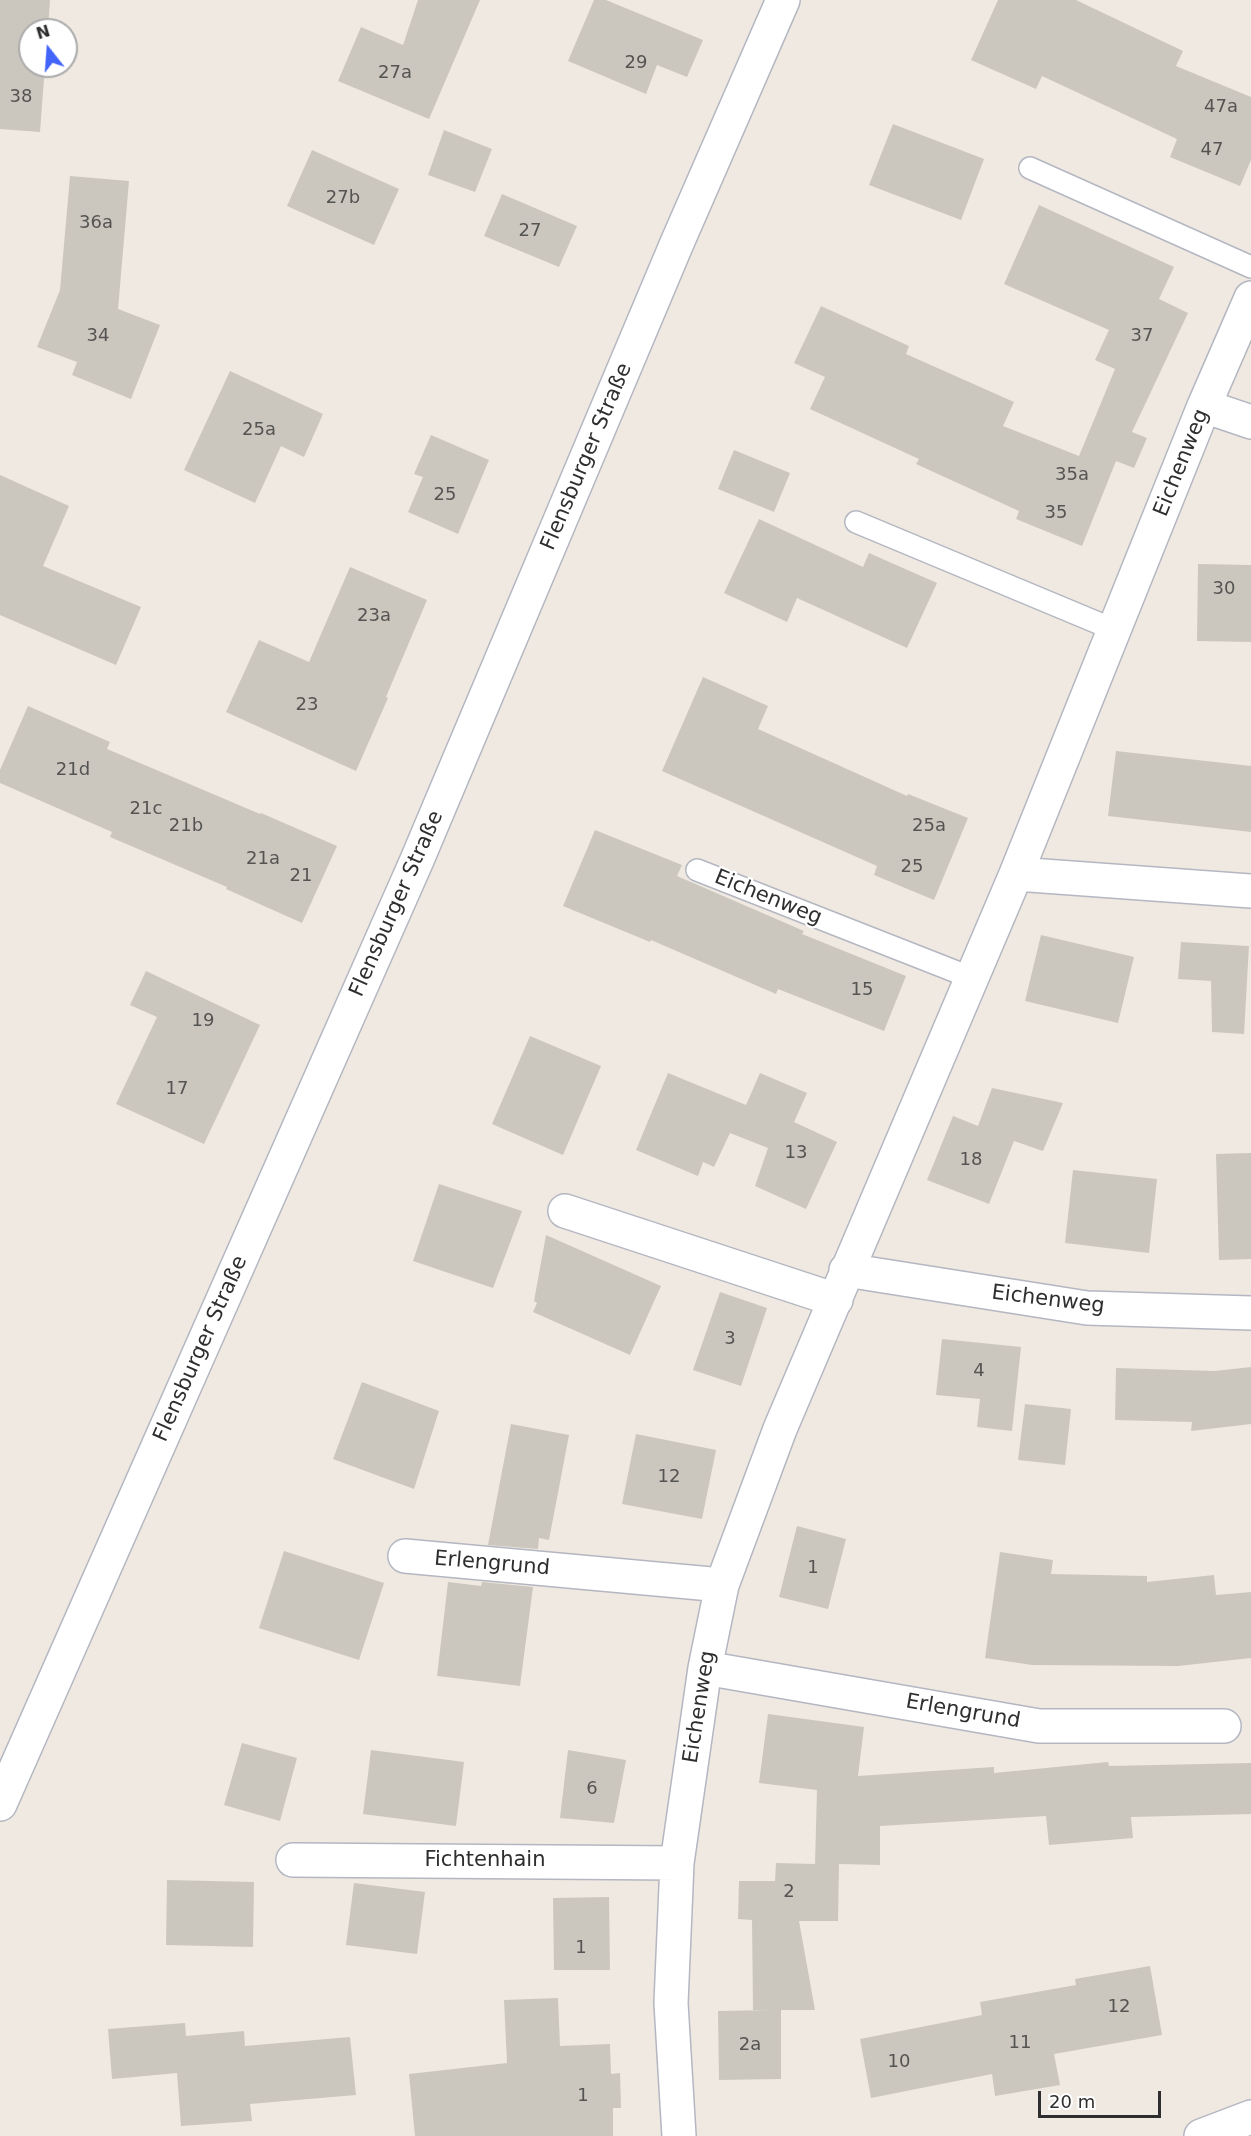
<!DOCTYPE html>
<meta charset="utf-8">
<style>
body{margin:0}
#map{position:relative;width:1251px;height:2136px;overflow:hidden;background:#efe9e1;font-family:"DejaVu Sans",sans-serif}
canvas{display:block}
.north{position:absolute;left:18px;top:18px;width:60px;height:60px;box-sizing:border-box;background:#fff;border:2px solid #ababab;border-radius:50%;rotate:343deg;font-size:16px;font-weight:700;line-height:24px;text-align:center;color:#2e2e2e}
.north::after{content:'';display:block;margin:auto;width:21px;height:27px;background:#4264fb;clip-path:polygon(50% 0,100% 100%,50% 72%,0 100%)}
.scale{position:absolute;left:1038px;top:2091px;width:123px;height:27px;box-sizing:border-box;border:3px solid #2e2e2e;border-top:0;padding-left:8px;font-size:18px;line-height:21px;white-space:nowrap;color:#2e2e2e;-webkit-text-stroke:4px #fff;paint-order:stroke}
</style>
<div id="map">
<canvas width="1251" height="2136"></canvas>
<div class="north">N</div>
<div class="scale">20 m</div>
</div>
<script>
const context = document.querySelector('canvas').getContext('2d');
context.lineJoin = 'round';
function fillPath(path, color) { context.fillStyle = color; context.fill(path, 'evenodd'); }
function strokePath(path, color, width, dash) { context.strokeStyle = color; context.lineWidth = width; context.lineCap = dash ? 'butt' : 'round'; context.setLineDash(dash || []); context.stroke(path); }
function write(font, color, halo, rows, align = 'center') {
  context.font = font + ' "DejaVu Sans",sans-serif'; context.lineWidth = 4.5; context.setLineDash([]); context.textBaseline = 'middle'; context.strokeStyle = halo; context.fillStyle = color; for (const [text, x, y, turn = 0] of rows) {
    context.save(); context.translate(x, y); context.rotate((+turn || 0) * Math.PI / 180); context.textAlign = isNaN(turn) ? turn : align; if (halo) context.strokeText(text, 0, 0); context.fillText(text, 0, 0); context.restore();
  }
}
fillPath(new Path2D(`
 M 0,0 L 50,0 L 48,30 L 30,30 L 30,66 L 45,66 L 40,132 L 0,129 Z
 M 418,0 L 480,0 L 429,119 L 338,81 L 361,27 L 403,45 Z
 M 594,0 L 606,0 L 703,40 L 687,77 L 657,65 L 646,94 L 568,61 Z
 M 998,0 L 1076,0 L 1183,51 L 1176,66 L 1251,97 L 1251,160 L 1240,186 L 1170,157 L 1177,139 L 1042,76 L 1036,89 L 971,60 Z
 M 893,124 L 984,159 L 961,220 L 869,185 Z
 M 444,130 L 492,149 L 475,192 L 428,175 Z
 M 312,150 L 399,189 L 374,245 L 287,206 Z
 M 70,176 L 129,181 L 118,309 L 160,325 L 131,399 L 72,375 L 77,362 L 37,347 L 60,290 Z
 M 502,194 L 577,226 L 559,267 L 484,236 Z
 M 1039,205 L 1174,267 L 1159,299 L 1188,313 L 1132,432 L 1147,438 L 1134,468 L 1116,461 L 1082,546 L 1016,519 L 1019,511 L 916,464 L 919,459 L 810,409 L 825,377 L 794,363 L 821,306 L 909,346 L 906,354 L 1014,402 L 1003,426 L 1079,456 L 1115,369 L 1095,360 L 1109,330 L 1004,284 Z
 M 230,371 L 323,414 L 304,457 L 281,446 L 255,503 L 184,470 Z
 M 431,435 L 489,460 L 458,534 L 408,512 L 423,477 L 414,474 Z
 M 734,450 L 790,473 L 774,512 L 718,489 Z
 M 0,475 L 69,506 L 43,566 L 141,607 L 116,665 L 0,615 Z
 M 759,519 L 863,567 L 869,553 L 937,583 L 907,648 L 797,598 L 787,622 L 724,593 Z
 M 1198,564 L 1251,565 L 1251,642 L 1197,641 Z
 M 350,567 L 427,600 L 386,697 L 388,698 L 356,771 L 226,712 L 259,640 L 309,662 Z
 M 703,677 L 768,706 L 758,729 L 907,796 L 908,794 L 968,818 L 934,900 L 874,875 L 877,866 L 662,771 Z
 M 28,706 L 110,742 L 107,749 L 260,814 L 261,813 L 337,846 L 302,923 L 226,889 L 227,887 L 110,837 L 112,832 L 0,783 L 0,770 Z
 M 1116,751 L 1251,766 L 1251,832 L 1108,816 Z
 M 595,830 L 682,865 L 677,876 L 804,931 L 802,934 L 906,976 L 884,1031 L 778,989 L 776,994 L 651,940 L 650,942 L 563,906 Z
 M 1041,935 L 1134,957 L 1118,1023 L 1025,1001 Z
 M 1181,942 L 1249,946 L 1244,1034 L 1212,1032 L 1211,981 L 1178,979 Z
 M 146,971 L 260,1025 L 204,1144 L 116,1104 L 157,1017 L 130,1005 Z
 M 530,1036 L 601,1066 L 563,1155 L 492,1124 Z
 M 668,1073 L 746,1105 L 760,1073 L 807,1093 L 794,1122 L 837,1142 L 806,1209 L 755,1186 L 768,1148 L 730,1133 L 714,1167 L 703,1162 L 698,1176 L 636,1150 Z
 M 992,1088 L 1063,1103 L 1043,1151 L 1014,1141 L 989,1204 L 927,1180 L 953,1116 L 978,1126 Z
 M 1251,1153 L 1251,1259 L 1219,1260 L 1216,1154 Z
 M 1073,1170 L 1157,1179 L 1149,1253 L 1065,1243 Z
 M 439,1184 L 522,1211 L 493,1288 L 413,1261 Z
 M 546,1235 L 661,1286 L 630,1355 L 533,1312 L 537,1303 L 534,1301 Z
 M 720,1292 L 767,1308 L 741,1386 L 693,1370 Z
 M 942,1339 L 1021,1347 L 1012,1431 L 977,1427 L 980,1399 L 936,1395 Z
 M 1251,1367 L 1251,1424 L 1191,1431 L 1192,1422 L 1115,1420 L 1116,1368 L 1215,1371 Z
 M 362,1382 L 439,1411 L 414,1489 L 333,1459 Z
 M 1025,1404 L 1071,1409 L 1065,1465 L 1018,1460 Z
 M 511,1424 L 569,1435 L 549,1540 L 539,1538 L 538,1549 L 488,1545 Z
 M 636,1434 L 716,1450 L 702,1519 L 622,1504 Z
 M 797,1526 L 846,1539 L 828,1609 L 779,1597 Z
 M 284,1551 L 384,1583 L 359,1660 L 259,1628 Z
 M 1000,1552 L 1053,1560 L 1051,1574 L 1147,1576 L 1147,1582 L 1214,1575 L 1216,1595 L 1251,1592 L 1251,1658 L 1178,1666 L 1032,1665 L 985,1658 Z
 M 448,1582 L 481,1586 L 482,1582 L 533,1587 L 520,1686 L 437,1676 Z
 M 768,1714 L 864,1727 L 858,1776 L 994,1767 L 994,1773 L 1108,1762 L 1109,1766 L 1251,1763 L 1251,1814 L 1131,1817 L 1133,1838 L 1049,1845 L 1046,1816 L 880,1826 L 880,1865 L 839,1864 L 838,1921 L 799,1921 L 815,2010 L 781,2010 L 781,2079 L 719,2080 L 718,2011 L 772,2010 L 753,2010 L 752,1920 L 738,1919 L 739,1881 L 775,1881 L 776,1863 L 815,1864 L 817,1790 L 759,1783 Z
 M 242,1743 L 297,1758 L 280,1821 L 224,1805 Z
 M 371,1750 L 464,1762 L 456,1826 L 363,1814 Z
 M 568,1750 L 626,1760 L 614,1823 L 560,1818 Z
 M 167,1880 L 254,1882 L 253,1947 L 166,1945 Z
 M 354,1883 L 425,1892 L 417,1954 L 346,1945 Z
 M 609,1897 L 610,1970 L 554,1970 L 553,1898 Z
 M 1150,1966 L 1162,2035 L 1054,2054 L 1060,2085 L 995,2096 L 992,2074 L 871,2098 L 860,2039 L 982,2015 L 980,2002 L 1076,1985 L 1075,1979 Z
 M 558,1998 L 560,2046 L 610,2044 L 611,2074 L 620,2073 L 621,2108 L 613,2108 L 613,2136 L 415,2136 L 409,2074 L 507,2063 L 504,2000 Z
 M 185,2023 L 186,2036 L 244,2031 L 245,2046 L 350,2037 L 356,2095 L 250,2104 L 252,2121 L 181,2126 L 177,2073 L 112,2079 L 108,2029 Z`), '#cbc7bf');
const lane = new Path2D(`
 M 1030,168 L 1251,267
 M 856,522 L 1115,630
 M 697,870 L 972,978`);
const street = new Path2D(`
 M 1204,406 L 1251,422
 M 1016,874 L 1251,891
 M 565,1211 L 836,1300
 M 846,1270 L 1087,1308 L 1251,1313
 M 405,1556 L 722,1585
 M 705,1668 L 1039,1726 L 1224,1726
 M 293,1860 L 677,1863
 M 679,2136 L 671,2003 L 677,1863 L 705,1668 L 722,1585 L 780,1429 L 1016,874 L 1204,406 L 1251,298
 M 1201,2136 L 1251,2117`);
const secondary = new Path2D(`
 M 0,1804 L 417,860 L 677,243 L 783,0`);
strokePath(lane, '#b4b7c1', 24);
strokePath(street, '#b4b7c1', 36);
strokePath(secondary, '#b4b7c1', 36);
strokePath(lane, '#fff', 21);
strokePath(street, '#fff', 33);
strokePath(secondary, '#fff', 33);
write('18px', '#555452', null, [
 ["29",636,63],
 ["27a",395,73],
 ["38",21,97],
 ["47a",1221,107],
 ["47",1212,150],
 ["27b",343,198],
 ["36a",96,223],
 ["27",530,231],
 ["34",98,336],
 ["37",1142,336],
 ["25a",259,430],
 ["35a",1072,475],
 ["25",445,495],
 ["35",1056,513],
 ["30",1224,589],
 ["23a",374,616],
 ["23",307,705],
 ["21d",73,770],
 ["21c",146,809],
 ["21b",186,826],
 ["25a",929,826],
 ["21a",263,859],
 ["25",912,867],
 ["21",301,876],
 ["15",862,990],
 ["19",203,1021],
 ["17",177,1089],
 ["13",796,1153],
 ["18",971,1160],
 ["3",730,1339],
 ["4",979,1371],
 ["12",669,1477],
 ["1",813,1568],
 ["6",592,1789],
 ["2",789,1892],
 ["1",581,1948],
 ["12",1119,2007],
 ["11",1020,2043],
 ["2a",750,2045],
 ["10",899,2062],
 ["1",583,2096]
]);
write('21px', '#2e2e2e', '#fff', [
 ["Flensburger Straße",587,457,-67],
 ["Eichenweg",1182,463,-68],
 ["Eichenweg",768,898,22],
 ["Flensburger Straße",397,904,-66],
 ["Eichenweg",1048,1300,7],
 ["Flensburger Straße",201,1349,-66],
 ["Erlengrund",492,1564,5],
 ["Eichenweg",700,1707,-81],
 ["Erlengrund",963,1712,10],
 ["Fichtenhain",485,1861]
]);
</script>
